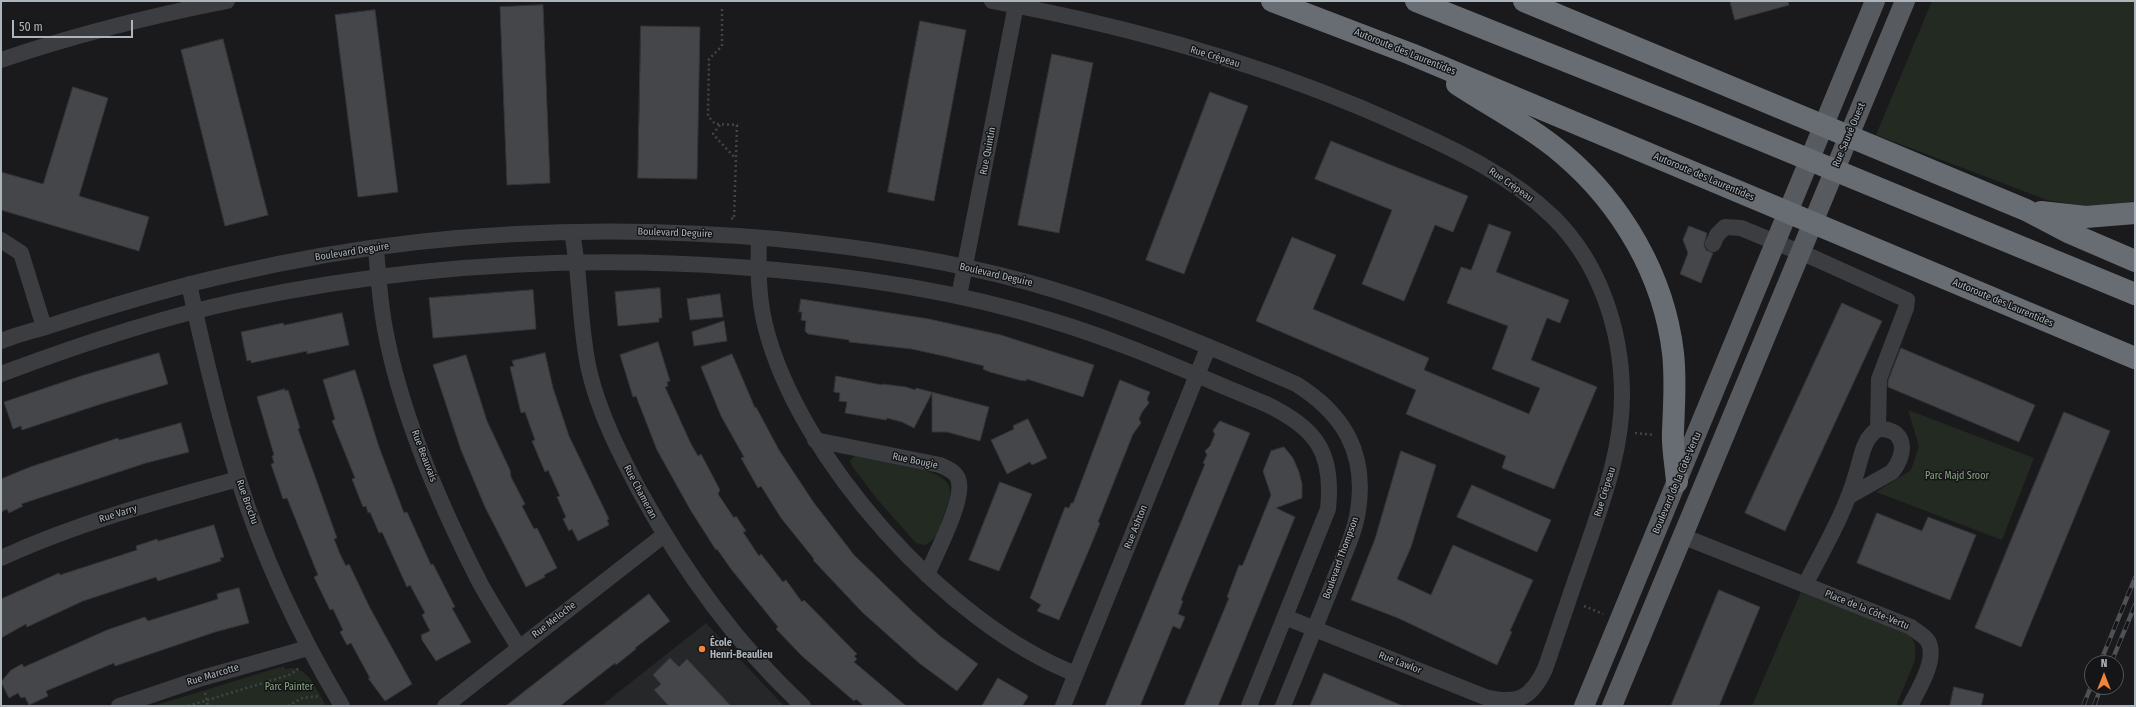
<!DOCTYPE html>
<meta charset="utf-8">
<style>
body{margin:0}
#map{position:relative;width:2136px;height:707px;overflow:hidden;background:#1a1a1c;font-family:"Fira Sans Condensed",sans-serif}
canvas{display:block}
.frame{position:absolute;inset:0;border:2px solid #acb5bb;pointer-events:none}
.north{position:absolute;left:2084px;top:655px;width:40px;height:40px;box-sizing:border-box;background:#151517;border:1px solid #515559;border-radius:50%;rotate:0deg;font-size:11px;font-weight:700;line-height:16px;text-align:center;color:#acb5bb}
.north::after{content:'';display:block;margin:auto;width:14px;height:18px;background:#f3853b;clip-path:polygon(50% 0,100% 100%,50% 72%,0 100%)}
.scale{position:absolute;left:12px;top:20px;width:121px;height:18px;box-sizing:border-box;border:2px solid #acb5bb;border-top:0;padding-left:5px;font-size:12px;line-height:14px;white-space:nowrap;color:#acb5bb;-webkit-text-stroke:3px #151517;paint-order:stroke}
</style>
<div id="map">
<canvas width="2136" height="707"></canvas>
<div class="frame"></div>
<div class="north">N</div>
<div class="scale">50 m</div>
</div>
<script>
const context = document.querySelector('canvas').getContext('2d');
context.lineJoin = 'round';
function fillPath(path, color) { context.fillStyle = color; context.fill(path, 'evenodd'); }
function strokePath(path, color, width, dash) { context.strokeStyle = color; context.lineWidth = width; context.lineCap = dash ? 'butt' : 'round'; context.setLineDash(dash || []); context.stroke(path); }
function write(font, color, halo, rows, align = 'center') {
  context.font = font + ' "Fira Sans Condensed",sans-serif'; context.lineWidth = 3; context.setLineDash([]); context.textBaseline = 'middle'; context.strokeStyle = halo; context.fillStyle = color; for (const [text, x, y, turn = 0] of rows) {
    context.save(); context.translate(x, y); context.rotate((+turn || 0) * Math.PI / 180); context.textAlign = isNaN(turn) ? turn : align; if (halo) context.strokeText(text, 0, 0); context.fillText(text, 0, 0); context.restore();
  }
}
fillPath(new Path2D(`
 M 706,623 L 784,706 L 601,706 Z`), '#262729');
fillPath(new Path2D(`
 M 1932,1 L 2135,1 L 2135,201 L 2092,208 L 2047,200 L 1876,135 Z
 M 1908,410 L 2034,458 L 2002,540 L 1876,492 L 1911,470 L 1919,446 Z
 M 854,456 C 874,459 943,467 949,486 C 952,496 947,506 944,515 C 940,526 936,542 924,545 L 916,543 L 877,499 L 852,466 L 850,461 Z
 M 1801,592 L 1907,632 L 1915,643 L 1915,661 L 1896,706 L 1752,706 Z
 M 284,666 L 285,669 C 308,664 316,689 326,706 L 153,706 Z`), '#222a21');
const building = new Path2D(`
 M 1730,1 L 1788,1 L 1789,5 L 1735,20 Z
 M 543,5 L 550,183 L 507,185 L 500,7 Z
 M 375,10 L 398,192 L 358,197 L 335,15 Z
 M 920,21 L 966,30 L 934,201 L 888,192 Z
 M 641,26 L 700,27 L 697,179 L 638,178 Z
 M 223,39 L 268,215 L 225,226 L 181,50 Z
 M 1052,54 L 1093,63 L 1059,233 L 1018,225 Z
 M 73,87 L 108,98 L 79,196 L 149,217 L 139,251 L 1,210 L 1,172 L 43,184 Z
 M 1210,92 L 1248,106 L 1184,274 L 1146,260 Z
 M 1331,141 L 1468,196 L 1453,232 L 1435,225 L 1404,301 L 1362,284 L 1392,210 L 1315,179 Z
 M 1489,224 L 1511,232 L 1496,272 L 1569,300 L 1560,323 L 1547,318 L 1531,360 L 1597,387 L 1554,489 L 1502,468 L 1506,456 L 1406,414 L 1416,390 L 1256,321 L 1292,237 L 1336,255 L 1313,309 L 1429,358 L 1424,370 L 1529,414 L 1540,388 L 1492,369 L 1508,326 L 1447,303 L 1461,267 L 1471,270 Z
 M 1689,226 L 1707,233 L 1704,245 L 1706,250 L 1713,253 L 1701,283 L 1680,274 L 1688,253 L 1683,240 Z
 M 660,288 L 662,318 L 659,318 L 659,322 L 618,326 L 615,292 Z
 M 533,290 L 536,329 L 433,338 L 429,298 Z
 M 720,294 L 723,317 L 690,320 L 687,299 Z
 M 801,299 L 929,319 L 1001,335 L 1094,365 L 1083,397 L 1027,379 L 1026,381 L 1019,380 L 990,372 L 983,369 L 984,366 L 948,357 L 912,349 L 849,342 L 849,340 L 808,334 L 805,331 L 806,321 L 801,320 L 802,312 L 799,312 Z
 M 1842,303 L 1882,321 L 1785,531 L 1745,513 Z
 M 342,313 L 349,345 L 307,354 L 307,351 L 251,363 L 251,360 L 247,361 L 241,332 L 283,323 L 284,325 Z
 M 724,321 L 727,341 L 694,346 L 692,332 Z
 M 658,342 L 670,381 L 667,382 L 668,386 L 665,387 L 691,444 L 698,456 L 701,454 L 720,490 L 718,494 L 734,518 L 736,516 L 746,531 L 743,532 L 759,556 L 761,554 L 783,582 L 786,580 L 802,602 L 804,600 L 857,654 L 854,656 L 857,659 L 854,662 L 906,706 L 864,706 L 856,699 L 854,701 L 802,656 L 776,629 L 778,627 L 731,569 L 717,549 L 716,550 L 691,511 L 657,450 L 636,396 L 633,397 L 620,355 Z
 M 1901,348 L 2035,405 L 2019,442 L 1888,387 L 1888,381 Z
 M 159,353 L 168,384 L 101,404 L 22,430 L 21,426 L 13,429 L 4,402 L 81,376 Z
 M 545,353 L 553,388 L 569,436 L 609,519 L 607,520 L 609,525 L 578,541 L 572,529 L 569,531 L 563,519 L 566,517 L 557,497 L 560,496 L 548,470 L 545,472 L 532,441 L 535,440 L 525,412 L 521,413 L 510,367 L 514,366 L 512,361 Z
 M 732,354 L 755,408 L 756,407 L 779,450 L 814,503 L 854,555 L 913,612 L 940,636 L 978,664 L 957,691 L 919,663 L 862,612 L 813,560 L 814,559 L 781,518 L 761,486 L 758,488 L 741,458 L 744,457 L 721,416 L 701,367 Z
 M 466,355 L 487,421 L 510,470 L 511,477 L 525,504 L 522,506 L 534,529 L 537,528 L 557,568 L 544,575 L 545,577 L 526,587 L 485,507 L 461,450 L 433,365 Z
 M 355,370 L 379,447 L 404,513 L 407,512 L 431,565 L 433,564 L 455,607 L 452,608 L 471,642 L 436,661 L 422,640 L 421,635 L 430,631 L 422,615 L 425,613 L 410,585 L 407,587 L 382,532 L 379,533 L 370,512 L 368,513 L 366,506 L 363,507 L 352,479 L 355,478 L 332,421 L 335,419 L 323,380 Z
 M 836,376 L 882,385 L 882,384 L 906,387 L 915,390 L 916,388 L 989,407 L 980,441 L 947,432 L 932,432 L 932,393 L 914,428 L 902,422 L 887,418 L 886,420 L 845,413 L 847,402 L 839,401 L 840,393 L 834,392 Z
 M 1120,380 L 1150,392 L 1147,399 L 1149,403 L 1142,412 L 1139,419 L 1141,423 L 1133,434 L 1098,522 L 1100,523 L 1088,552 L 1059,620 L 1037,611 L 1041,605 L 1030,598 L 1065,507 L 1069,508 L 1071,503 L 1073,503 Z
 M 285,389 L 285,391 L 288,390 L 300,428 L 298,429 L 337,538 L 334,539 L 340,554 L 346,566 L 349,564 L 370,608 L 412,684 L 385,701 L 368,678 L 370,678 L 351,643 L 347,645 L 340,632 L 343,630 L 333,609 L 330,610 L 314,577 L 318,575 L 287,498 L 283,499 L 271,464 L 274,463 L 272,456 L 274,455 L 257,397 Z
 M 2064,412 L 2110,431 L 2021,647 L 1975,628 Z
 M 1028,419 L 1047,458 L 1032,465 L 1030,462 L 1007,474 L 991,440 L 1014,429 L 1013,426 Z
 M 1220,421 L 1250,433 L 1181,600 L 1183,601 L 1178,614 L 1185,617 L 1180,629 L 1173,626 L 1140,706 L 1105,706 L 1205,464 L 1203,463 L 1207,455 L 1205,451 L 1210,446 L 1215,434 L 1213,431 Z
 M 181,423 L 189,452 L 146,463 L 21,504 L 23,506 L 9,513 L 7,509 L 1,512 L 1,479 L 30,467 L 118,438 L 119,440 Z
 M 1284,447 L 1293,458 L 1299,472 L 1302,484 L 1302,498 L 1276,508 L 1295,517 L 1218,706 L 1184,706 L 1229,598 L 1227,597 L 1239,565 L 1242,566 L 1244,562 L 1271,495 L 1263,471 L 1271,451 Z
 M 1401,451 L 1436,465 L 1411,547 L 1397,579 L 1431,595 L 1453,545 L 1533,580 L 1510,631 L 1512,632 L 1497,665 L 1398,618 L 1351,600 L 1375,539 Z
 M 1000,482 L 1032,494 L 999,571 L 969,560 Z
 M 1472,485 L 1551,520 L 1537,552 L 1457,517 Z
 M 1877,513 L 1922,531 L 1928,517 L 1976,535 L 1950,600 L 1857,563 Z
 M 214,525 L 224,557 L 220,558 L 221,561 L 158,581 L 156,577 L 83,601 L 27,627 L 26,624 L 1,638 L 1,599 L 59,573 L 60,575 L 137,550 L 136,546 L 157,539 L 158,541 Z
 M 239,588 L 249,623 L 215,632 L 115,666 L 114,663 L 46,691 L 48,696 L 29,705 L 25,697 L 21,698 L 18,693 L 9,698 L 1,682 L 11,670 L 22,664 L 24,667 L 107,630 L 145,617 L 148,621 L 218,599 L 217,594 Z
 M 1719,590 L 1760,607 L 1719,706 L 1671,706 Z
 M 649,594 L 670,621 L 635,648 L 636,649 L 616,665 L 615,663 L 560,706 L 506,706 Z
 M 670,658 L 679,667 L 687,659 L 731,706 L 669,706 L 654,690 L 661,684 L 653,675 Z
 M 1324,673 L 1403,706 L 1310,706 Z
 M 998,678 L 1027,695 L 1028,697 L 1022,706 L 982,706 Z
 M 1954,687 L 1984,694 L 1981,706 L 1950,706 Z`);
fillPath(building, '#444649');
strokePath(building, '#343538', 1);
strokePath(new Path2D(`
 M 722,9 L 722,46 L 709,59 L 708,116 L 715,124 L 737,125 L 734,219 L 731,218
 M 720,125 L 713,134 L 735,158
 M 1635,433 L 1654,435
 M 1584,606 L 1603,614
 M 205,693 L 208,706
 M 188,706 L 289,675 L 297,670 L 298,668
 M 288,706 L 302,698 L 319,696`), '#414548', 2.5, [2, 3]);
strokePath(new Path2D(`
 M 992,1 C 1133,27 1274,67 1405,127 C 1458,151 1511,176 1553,217 C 1599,262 1621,328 1622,391 C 1623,446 1604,498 1586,550 C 1572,589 1559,629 1545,669 C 1531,699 1517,705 1485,697 L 1285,617
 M 1,60 C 75,35 150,16 227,1
 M 572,233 C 581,278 579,325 589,370 C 599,413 619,452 639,490 C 683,570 736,644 803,706
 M 759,238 C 758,267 758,296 765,325 C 798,459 948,625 1076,674
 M 1,240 L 21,253 L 44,327
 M 1713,244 L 1717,235 L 1725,227 L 1741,228 L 1814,258 L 1907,300 L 1906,308 L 1879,379 L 1878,429
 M 376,248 C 378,275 380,302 385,329 C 401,415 440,505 480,583 C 492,605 506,626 519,648
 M 189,284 C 203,349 218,414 238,478 C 263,558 299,634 342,706
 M 959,296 L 1016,5
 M 1,341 C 16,335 31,331 46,327 C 107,307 169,288 232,274 C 410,232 596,223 777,239 C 861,247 946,260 1027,282 C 1117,307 1211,347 1296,384 C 1344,414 1367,453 1358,511 C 1354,537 1340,563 1331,588 C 1315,627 1299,667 1283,706
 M 1,374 C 78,345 158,318 238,301 C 403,266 570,255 738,267 C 844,274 951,289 1053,321 C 1126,343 1195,375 1266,404 C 1316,428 1334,452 1328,509 L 1249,706
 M 815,440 L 940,465 C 948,469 958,472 959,483 C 963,503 935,555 927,575
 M 1682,536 L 1911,627 C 1916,631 1925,636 1928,641 C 1938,659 1918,690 1910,706
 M 1,558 C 77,523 158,501 238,479
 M 1805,585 C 1824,548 1846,511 1857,471 C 1862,455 1863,439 1878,429 C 1907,428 1907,454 1892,472 L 1851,495
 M 119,706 L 202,678 L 308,648
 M 445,706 L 664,535
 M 1063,706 L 1208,348`), '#3b3d41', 16);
strokePath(new Path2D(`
 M 1584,706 L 1875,1
 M 1612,706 L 1905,1`), '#575b60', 20);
strokePath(new Path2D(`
 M 1272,1 L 1411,54 L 2135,358
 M 1416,1 L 1696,113 L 2135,294
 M 1524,1 L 2026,210 L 2070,233 L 2135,261
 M 1457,84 C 1492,107 1531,127 1563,154 C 1622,204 1664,276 1673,353 C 1676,379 1674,405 1673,431 C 1672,448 1676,466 1677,482
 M 2041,212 L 2086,217 L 2135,213`), '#676d72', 22);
const rail = new Path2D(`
 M 2100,663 L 2135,578
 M 2111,663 L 2135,605
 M 2083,706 L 2092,684
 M 2094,706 L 2101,687`);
strokePath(rail, '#4e5256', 4.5);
strokePath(rail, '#151517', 3, [9]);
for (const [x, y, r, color] of [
 [702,649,4,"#f3853b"]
]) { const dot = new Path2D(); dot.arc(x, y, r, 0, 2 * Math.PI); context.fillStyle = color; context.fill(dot); strokePath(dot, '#151517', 1.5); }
write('10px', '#acb5bb', '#151517', [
 ["Autoroute des Laurentides",1405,52,22],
 ["Rue Crépeau",1215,57,17],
 ["Rue Sauvé Ouest",1849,135,-67],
 ["Rue Quintin",988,151,-79],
 ["Autoroute des Laurentides",1704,177,23],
 ["Rue Crépeau",1511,185,35],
 ["Boulevard Deguire",675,233,2],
 ["Boulevard Deguire",352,252,-9],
 ["Boulevard Deguire",996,275,13],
 ["Autoroute des Laurentides",2003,303,23],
 ["Rue Beauvais",424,456,69],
 ["Rue Bougie",915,461,12],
 ["Boulevard de la Côte-Vertu",1677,483,-67],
 ["Rue Chameran",640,492,62],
 ["Rue Crépeau",1605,492,-73],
 ["Rue Brochu",247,502,70],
 ["Rue Varry",118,514,-17],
 ["Rue Ashton",1136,527,-68],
 ["Boulevard Thompson",1341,558,-70],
 ["Place de la Côte-Vertu",1867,610,22],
 ["Rue Meloche",554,620,-38],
 ["Rue Lawlor",1400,663,21],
 ["Rue Marcotte",213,675,-17]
]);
write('10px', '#8aa683', '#151517', [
 ["Parc Majd Sroor",1957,476],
 ["Parc Painter",289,687]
]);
write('bold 10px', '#acb5bb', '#151517', [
 ["École",710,643],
 ["Henri-Beaulieu",710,655]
], 'left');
</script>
